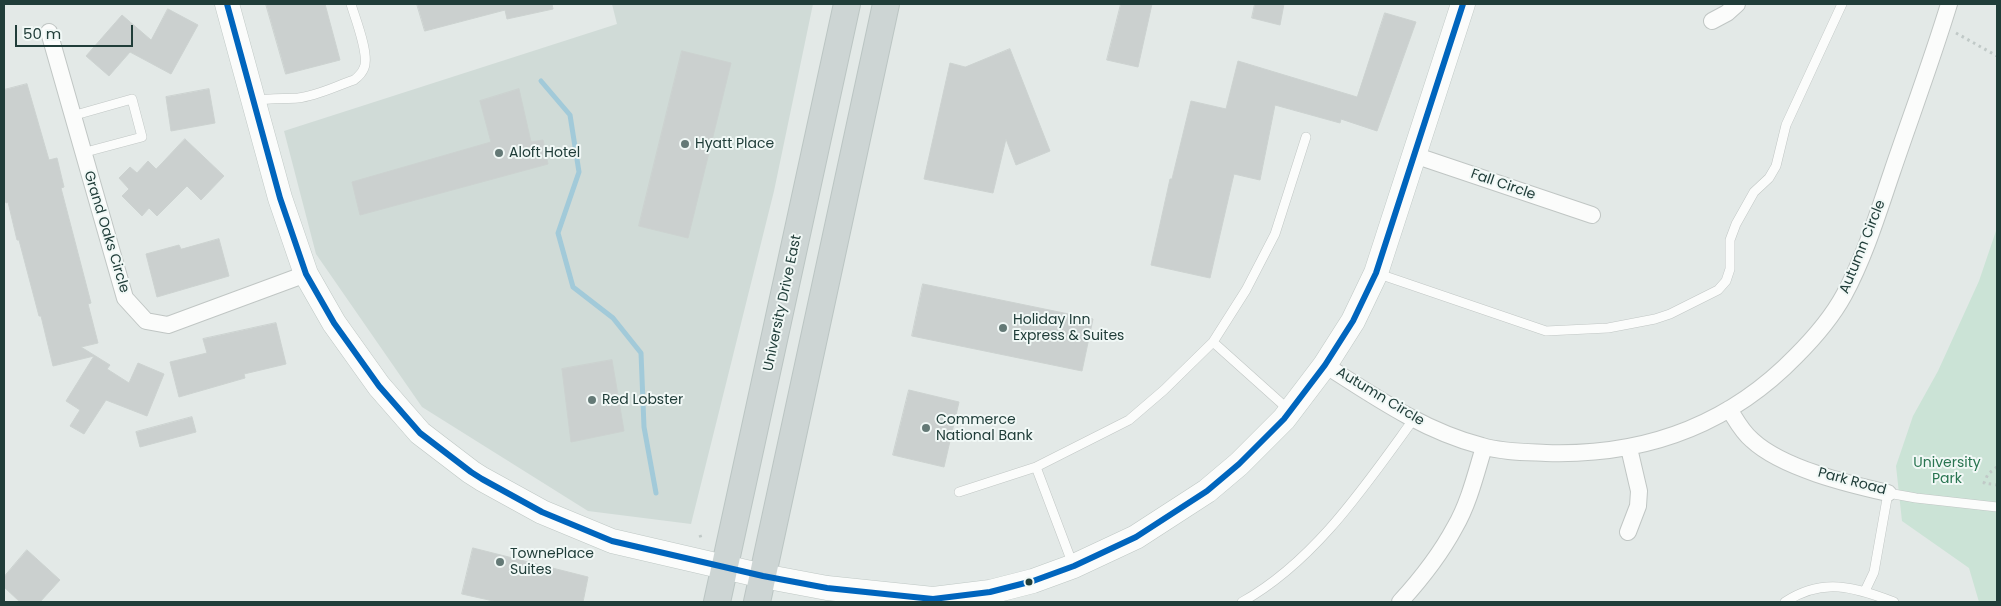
<!DOCTYPE html>
<style>
body{margin:0}
#map{position:relative;width:2001px;height:606px;overflow:hidden;background:#e3e9e7;font-family:Poppins,sans-serif}
canvas{display:block}
.frame{position:absolute;inset:0;border:5px solid #203d39;pointer-events:none}
.scale{position:absolute;left:15px;top:25px;width:118px;height:22px;box-sizing:border-box;border:2px solid #203d39;border-top:0;padding-left:6px;font-size:15px;line-height:18px;white-space:nowrap;color:#203d39;-webkit-text-stroke:4px #f1f8f6;paint-order:stroke}
</style>
<div id="map">
<canvas width="2001" height="606"></canvas>
<div class="frame"></div>
<div class="scale">50 m</div>
</div>
<script>
const context = document.querySelector('canvas').getContext('2d');
context.lineJoin = 'round';
function fillPath(path, color) { context.fillStyle = color; context.fill(path, 'evenodd'); }
function strokePath(path, color, width, dash) { context.strokeStyle = color; context.lineWidth = width; context.lineCap = dash ? 'butt' : 'round'; context.setLineDash(dash || []); context.stroke(path); }
function write(font, color, halo, rows, align = 'center') {
  context.font = font + ' Poppins,sans-serif'; context.lineWidth = 4; context.setLineDash([]); context.textBaseline = 'middle'; context.strokeStyle = halo; context.fillStyle = color; for (const [text, x, y, turn = 0] of rows) {
    context.save(); context.translate(x, y); context.rotate((+turn || 0) * Math.PI / 180); context.textAlign = isNaN(turn) ? turn : align; if (halo) context.strokeText(text, 0, 0); context.fillText(text, 0, 0); context.restore();
  }
}
fillPath(new Path2D(`
 M 612,4 L 813,4 L 774,191 L 691,524 L 588,511 L 422,407 L 316,254 L 284,131 L 617,24 Z`), '#d0dbd7');
fillPath(new Path2D(`
 M 1997,228 L 1997,602 L 1979,602 L 1969,568 L 1902,521 L 1896,466 L 1913,416 L 1938,371 L 1979,281 Z`), '#cbe3d6');
strokePath(new Path2D(`
 M 541,81 L 570,115 L 579,172 L 558,233 L 573,287 L 613,318 L 641,353 L 644,427 L 656,493`), '#a2cad9', 5);
const building = new Path2D(`
 M 266,4 L 325,4 L 340,60 L 286,74 Z
 M 417,4 L 552,4 L 553,9 L 507,19 L 505,10 L 425,31 Z
 M 1121,4 L 1152,4 L 1138,67 L 1107,60 Z
 M 1255,4 L 1284,4 L 1280,25 L 1252,18 Z
 M 168,9 L 198,25 L 171,74 L 130,52 L 109,76 L 86,56 L 122,15 L 151,40 Z
 M 1385,13 L 1416,22 L 1377,131 L 1341,119 L 1340,123 L 1275,105 L 1260,180 L 1234,174 L 1210,278 L 1151,265 L 1170,179 L 1172,179 L 1191,101 L 1226,109 L 1238,61 L 1357,97 Z
 M 1010,49 L 1050,151 L 1016,165 L 1006,139 L 993,193 L 924,179 L 950,63 L 965,67 Z
 M 682,51 L 731,63 L 688,238 L 639,226 Z
 M 27,84 L 49,160 L 57,158 L 64,187 L 61,188 L 91,303 L 88,304 L 98,343 L 81,347 L 110,365 L 107,369 L 129,383 L 138,363 L 164,374 L 147,416 L 106,400 L 84,434 L 70,426 L 80,410 L 66,401 L 94,356 L 53,366 L 41,316 L 39,316 L 19,240 L 17,240 L 8,202 L 6,203 L 4,195 L 4,90 Z
 M 209,89 L 215,123 L 171,131 L 166,97 Z
 M 519,89 L 531,142 L 543,140 L 548,164 L 360,215 L 352,182 L 491,142 L 480,101 Z
 M 185,139 L 224,176 L 201,200 L 187,186 L 157,216 L 149,208 L 142,216 L 122,196 L 129,189 L 119,178 L 130,167 L 137,173 L 148,161 L 156,169 Z
 M 219,239 L 229,276 L 157,297 L 146,254 L 179,245 L 181,249 Z
 M 923,284 L 1093,319 L 1082,371 L 912,336 Z
 M 276,323 L 286,364 L 244,374 L 245,378 L 179,397 L 170,362 L 207,353 L 203,339 Z
 M 612,360 L 624,431 L 571,442 L 562,369 Z
 M 909,390 L 959,402 L 944,467 L 893,455 Z
 M 192,417 L 196,432 L 140,447 L 136,432 Z
 M 473,548 L 588,577 L 583,602 L 498,602 L 462,594 Z
 M 27,550 L 60,580 L 40,602 L 20,602 L 4,587 L 4,577 Z`);
fillPath(building, '#cbd0cf');
strokePath(building, '#ccd2d0', 1);
const lane = new Path2D(`
 M 255,101 C 269,98 283,99 298,98 C 317,96 336,86 354,80 C 358,77 362,73 364,68 C 370,55 355,18 351,4
 M 72,116 L 132,99 L 142,137 L 82,153
 M 1376,273 L 1546,331 L 1608,328 L 1655,319 L 1670,314 L 1718,290 L 1726,281 L 1730,269 L 1730,240 L 1736,224 L 1754,192 L 1769,178 L 1776,166 L 1786,125 L 1842,4
 M 1213,342 L 1290,411
 M 1036,467 L 1073,565
 M 959,492 L 1036,467 L 1129,420 L 1164,390 L 1213,342 L 1246,290 L 1275,234 L 1306,137
 M 1865,591 L 1874,572 L 1888,493 L 1916,498 L 1997,507
 M 1242,602 C 1315,561 1365,486 1413,420
 M 1785,602 C 1823,577 1854,587 1894,602`);
const street = new Path2D(`
 M 1712,21 L 1727,13 L 1737,4
 M 49,32 L 125,298 L 146,321 L 168,325 L 306,274
 M 1414,155 L 1592,215
 M 1325,365 C 1375,397 1424,431 1482,446 C 1502,452 1525,452 1546,453 C 1643,456 1728,426 1796,356 C 1814,338 1832,317 1844,295 C 1865,256 1878,213 1892,172 C 1911,116 1932,60 1949,4
 M 1729,409 C 1736,420 1742,432 1752,440 C 1782,468 1848,484 1888,493
 M 1628,532 L 1638,506 L 1639,491 L 1629,448
 M 1400,602 C 1421,579 1440,555 1455,527 C 1469,503 1476,473 1484,447`);
const secondary = new Path2D(`
 M 227,4 L 280,198 L 306,274 L 334,323 L 379,386 L 420,433 L 471,472 L 482,479 L 542,512 L 612,541 L 763,576 L 827,588 L 933,599 L 990,592 L 1033,581 L 1074,566 L 1136,537 L 1207,491 L 1239,464 L 1284,419 L 1325,365 L 1353,321 L 1376,273 L 1463,4`);
const primary = new Path2D(`
 M 717,602 L 847,4
 M 757,602 L 886,4`);
strokePath(lane, '#c0c6c4', 10);
strokePath(street, '#c0c6c4', 18);
strokePath(secondary, '#bec7c4', 25);
strokePath(primary, '#bbc5c3', 28);
strokePath(new Path2D(`
 M 1956,33 L 1997,56
 M 1997,467 L 1988,474 L 1984,483 L 1997,485
 M 700,535 L 701,538`), '#c0c9c7', 3, [2.5, 4]);
strokePath(lane, '#fbfcfb', 9);
strokePath(street, '#fbfcfb', 16);
strokePath(secondary, '#fbfcfb', 24);
strokePath(primary, '#cdd5d4', 26);
strokePath(new Path2D(`
 M 227,4 L 280,198 L 306,274 L 334,323 L 379,386 L 420,433 L 471,472 L 482,479 L 542,512 L 612,541 L 763,576 L 827,588 L 933,599 L 990,592 L 1033,581 L 1074,566 L 1136,537 L 1207,491 L 1239,464 L 1284,419 L 1325,365 L 1353,321 L 1376,273 L 1463,4`), '#0065bd', 6);
for (const [x, y, r, color] of [
 [685,144,5,"#647976"],
 [499,153,5,"#647976"],
 [1003,328,5,"#647976"],
 [592,400,5,"#647976"],
 [926,428,5,"#647976"],
 [500,562,5,"#647976"],
 [1029,582,4.5,"#203d39"]
]) { const dot = new Path2D(); dot.arc(x, y, r, 0, 2 * Math.PI); context.fillStyle = color; context.fill(dot); strokePath(dot, '#f1f8f6', 2); }
write('14px', '#203d39', '#f1f8f6', [
 ["Hyatt Place",695,144],
 ["Aloft Hotel",509,153],
 ["Holiday Inn",1013,320],
 ["Express & Suites",1013,336],
 ["Red Lobster",602,400],
 ["Commerce",936,420],
 ["National Bank",936,436],
 ["TownePlace",510,554],
 ["Suites",510,570]
], 'left');
write('14px', '#203d39', '#f1f8f6', [
 ["Fall Circle",1503,185,19],
 ["Grand Oaks Circle",106,232,73],
 ["Autumn Circle",1863,247,-68],
 ["University Drive East",783,303,-78],
 ["Autumn Circle",1380,397,31],
 ["Park Road",1852,482,15]
]);
write('14px', '#297551', '#f1f8f6', [
 ["University",1947,463],
 ["Park",1947,479]
]);
</script>
